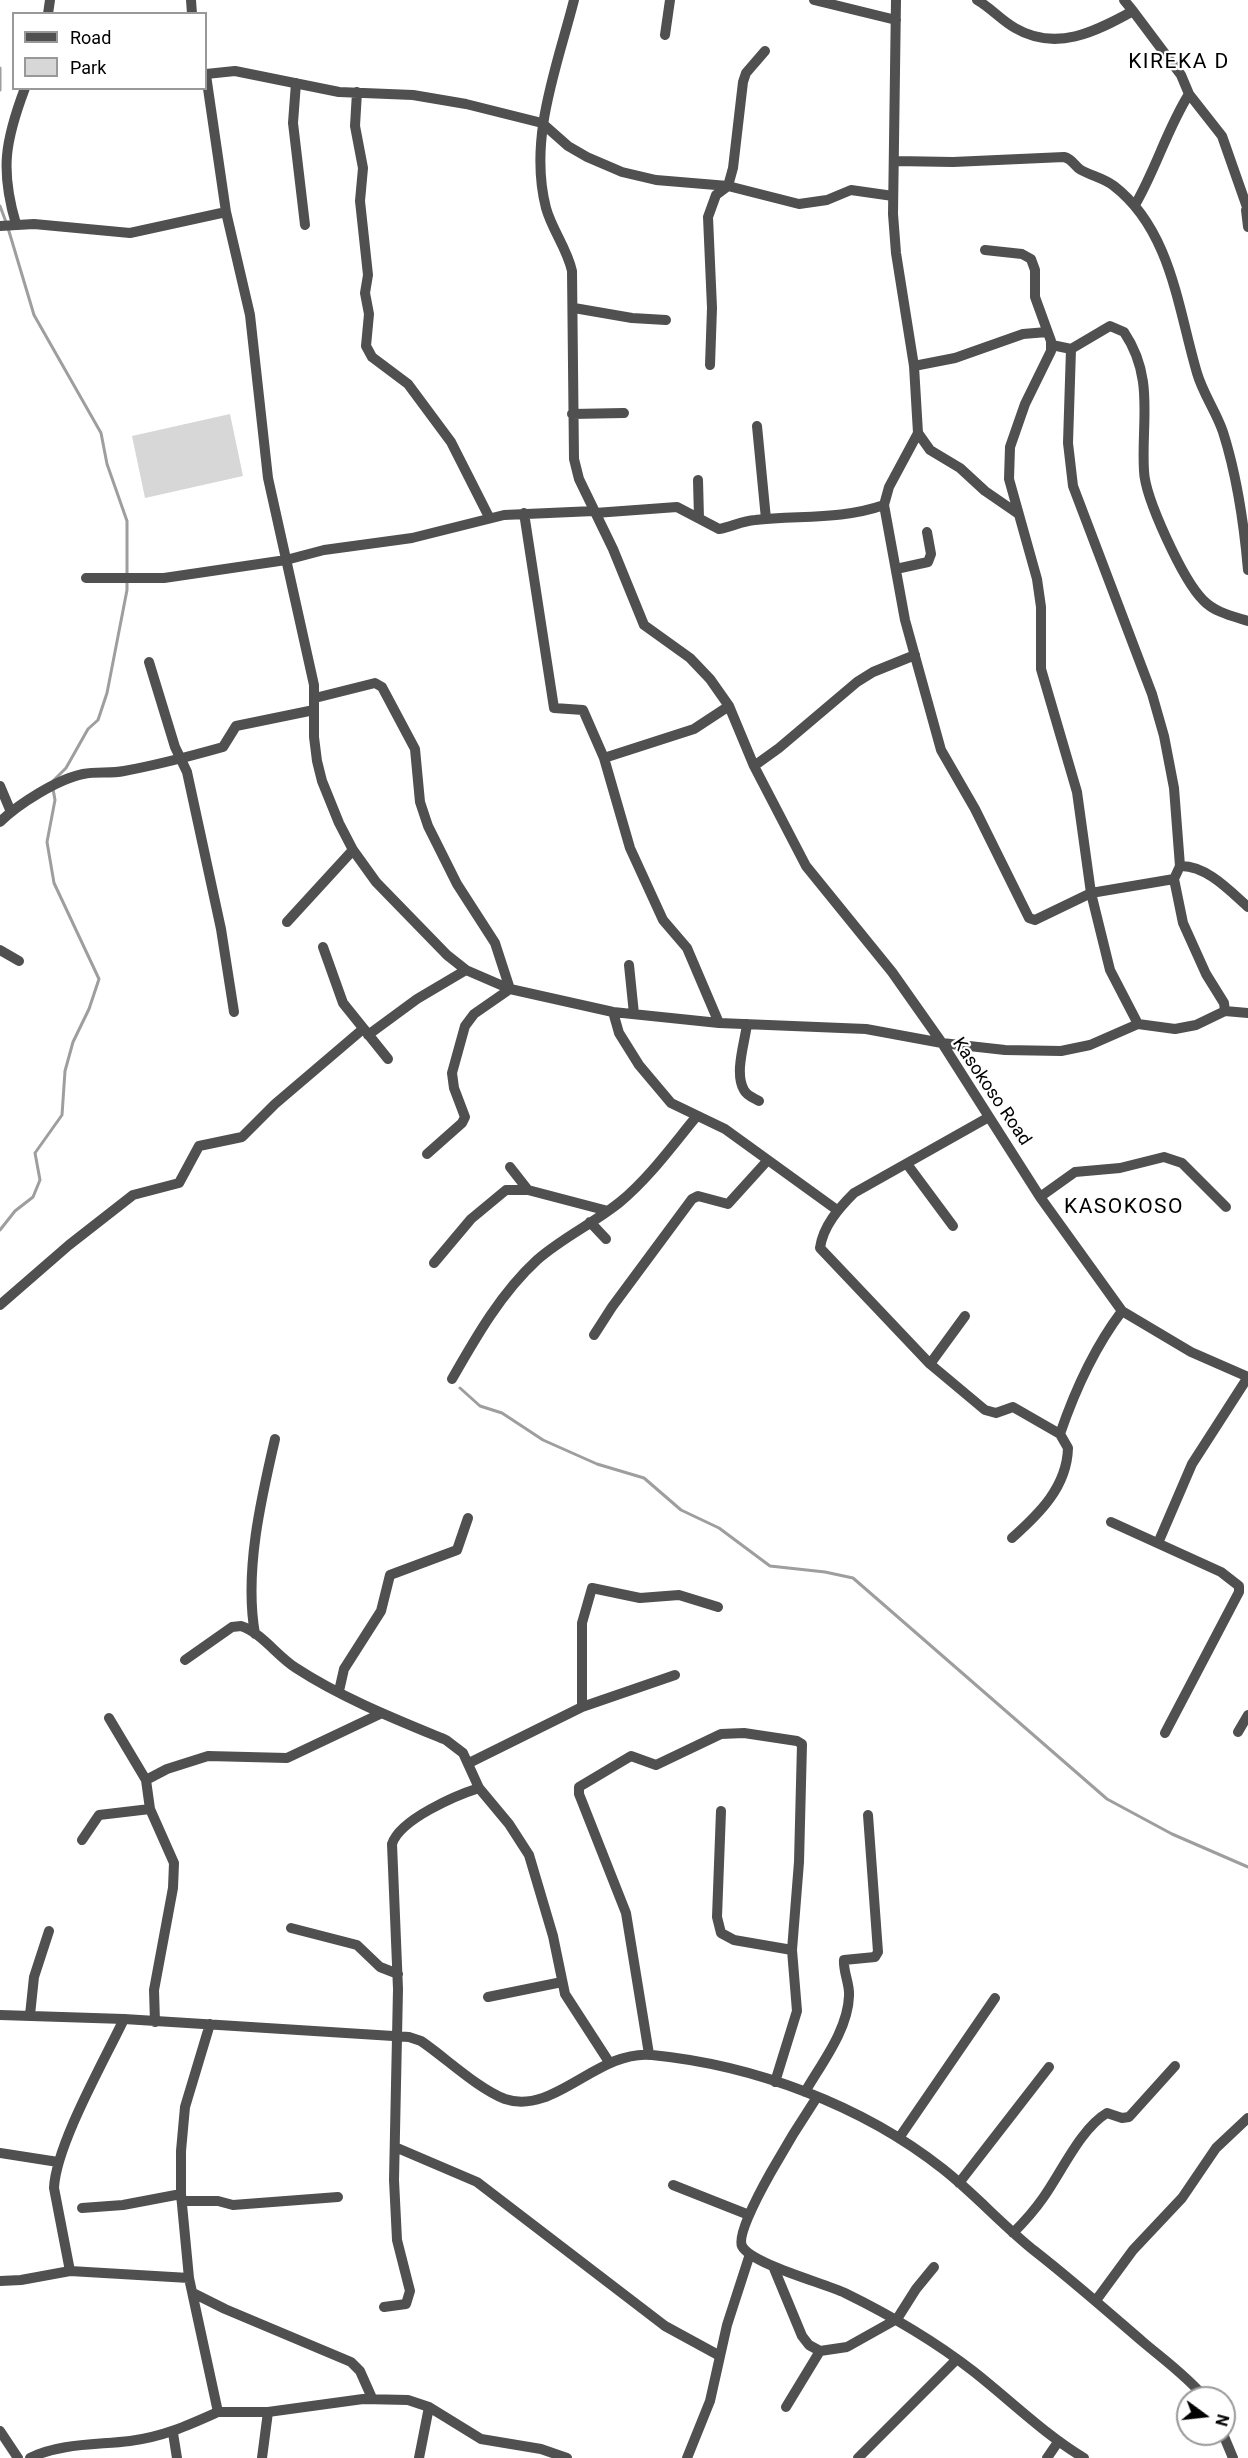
<!DOCTYPE html>
<style>
body{margin:0}
#map{position:relative;width:1248px;height:2458px;overflow:hidden;background:#fff;font-family:Roboto,sans-serif}
canvas{display:block}
.legend{position:absolute;left:12px;top:12px;width:195px;height:78px;box-sizing:border-box;background:#fff;border:2px solid #999;margin:0;padding:8px 10px;list-style:none;font-size:18px;color:#000}
.legend li{display:flex;align-items:center;gap:12px;height:30px}
.legend b{width:30px;border:2px solid #999}
.north{position:absolute;left:1176px;top:2386px;width:60px;height:60px;box-sizing:border-box;background:#fff;border:2px solid #999;border-radius:50%;rotate:105deg;font-size:16px;font-weight:700;line-height:24px;text-align:center;color:#000}
.north::after{content:'';display:block;margin:auto;width:21px;height:27px;background:#000;clip-path:polygon(50% 0,100% 100%,50% 72%,0 100%)}
</style>
<div id="map">
<canvas width="1248" height="2458"></canvas>
<ul class="legend">
<li><b style="height:8px;background:#505050"></b>Road</li>
<li><b style="height:16px;background:#d7d7d7"></b>Park</li>
</ul>
<div class="north">N</div>
</div>
<script>
const context = document.querySelector('canvas').getContext('2d');
context.lineJoin = 'round';
function fillPath(path, color) { context.fillStyle = color; context.fill(path, 'evenodd'); }
function strokePath(path, color, width, dash) { context.strokeStyle = color; context.lineWidth = width; context.lineCap = dash ? 'butt' : 'round'; context.setLineDash(dash || []); context.stroke(path); }
function write(font, color, halo, rows, align = 'center') {
  context.font = font + ' Roboto,sans-serif'; context.lineWidth = 4.5; context.setLineDash([]); context.textBaseline = 'middle'; context.strokeStyle = halo; context.fillStyle = color; for (const [text, x, y, turn = 0] of rows) {
    context.save(); context.translate(x, y); context.rotate((+turn || 0) * Math.PI / 180); context.textAlign = isNaN(turn) ? turn : align; if (halo) context.strokeText(text, 0, 0); context.fillText(text, 0, 0); context.restore();
  }
}
fillPath(new Path2D(`
 M 230,414 L 243,476 L 145,498 L 132,436 Z`), '#d7d7d7');
strokePath(new Path2D(`
 M 0,68 L 0,90
 M 0,206 L 6,222
 M 8,228 L 34,315 L 101,433 L 107,464 L 127,521 L 127,590 L 107,693 L 98,720 L 88,729 L 66,768 L 52,782
 M 0,1230 L 15,1211 L 33,1197 L 40,1180 L 35,1153 L 62,1115 L 65,1071 L 73,1042 L 89,1009 L 99,979 L 54,883 L 47,842 L 55,800 L 53,789
 M 460,1388 L 480,1406 L 502,1413 L 543,1440 L 597,1464 L 644,1478 L 681,1510 L 719,1528 L 770,1566 L 825,1572 L 853,1578 L 1107,1799 L 1172,1834 L 1248,1867`), '#9e9e9e', 3);
strokePath(new Path2D(`
 M 191,0 L 192,14
 M 574,0 C 557,67 528,138 546,208 C 552,230 567,248 572,271 L 574,459 L 579,479 L 613,549 L 644,625 L 690,658 L 710,679 L 729,706 L 754,766 L 806,866 L 892,972 L 942,1043 L 1005,1050 L 1061,1051 L 1090,1045 L 1138,1024 L 1175,1029 L 1196,1025 L 1225,1011 L 1248,1013
 M 814,0 L 896,20
 M 896,0 L 893,214 L 896,253 L 914,366 L 918,433 L 930,450 L 960,468 L 985,491 L 1017,513
 M 977,0 C 991,8 1001,20 1015,28 C 1056,52 1095,32 1133,11 L 1181,75 L 1189,94 L 1222,136 L 1248,210
 M 1124,0 L 1133,11
 M 48,14 L 50,0
 M 665,35 L 670,0
 M 206,74 L 235,71 L 339,92 L 413,95 L 466,104 L 542,123 L 568,146 L 587,157 L 622,172 L 656,180 L 728,186 L 799,204 L 827,200 L 851,190 L 893,196
 M 206,75 L 226,212 L 250,315 L 268,478 L 314,685 L 314,737 L 317,761 L 322,781 L 339,823 L 353,850 L 376,882 L 447,955 L 466,970 L 510,989 L 613,1012 L 719,1023 L 866,1029 L 942,1043 L 1040,1197 L 1122,1311 L 1191,1352 L 1248,1377
 M 296,83 L 293,123 L 305,225
 M 357,92 L 355,126 L 363,168 L 360,201 L 368,275 L 365,293 L 369,314 L 366,346 L 372,357 L 408,384 L 451,442 L 489,517
 M 895,161 L 953,162 L 1064,157 C 1073,159 1074,166 1081,170 C 1092,176 1104,178 1114,186 C 1171,230 1178,309 1197,373 C 1203,394 1216,411 1223,432 C 1237,476 1244,524 1248,570
 M 1135,205 C 1156,169 1167,129 1189,94
 M 1246,210 L 1248,227
 M 16,224 C 0,170 5,141 25,88
 M 0,226 L 34,224 L 130,233 L 226,212
 M 985,250 L 1022,254 L 1031,259 L 1035,270 L 1035,297 L 1051,341 L 1051,351 L 1025,404 L 1010,447 L 1009,479 L 1037,579 L 1041,607 L 1041,669 L 1077,792 L 1091,893 L 1110,970 L 1138,1024
 M 574,308 L 632,318 L 666,320
 M 1052,345 L 1071,349 L 1110,326 L 1124,332 C 1155,378 1141,421 1144,471 C 1145,498 1183,580 1203,600 C 1214,612 1232,616 1248,621
 M 1071,349 L 1068,443 L 1073,486 L 1152,694 L 1164,736 L 1174,788 L 1180,866 L 1174,879 L 1183,923 L 1206,974 L 1224,1003 L 1225,1011
 M 710,365 L 712,308 L 708,217 L 716,195 L 728,186 L 733,168 L 743,82 L 746,73 L 765,51
 M 914,366 L 955,358 L 1023,334 L 1047,332
 M 572,414 L 624,413
 M 757,426 L 766,519
 M 698,480 L 699,518
 M 884,505 L 905,620 L 941,750 L 975,809 L 1029,918 L 1035,920 L 1091,893 L 1174,879
 M 524,513 L 554,708 L 583,710 L 604,758 L 694,729 L 729,706
 M 595,513 L 677,507 L 719,529 C 731,527 742,521 755,520 C 799,515 841,520 884,505 L 889,487 L 918,433
 M 896,569 L 928,562 L 931,554 L 927,532
 M 86,578 L 164,578 L 286,560 L 324,550 L 412,538 L 504,515 L 594,511
 M 149,662 L 175,747 L 187,772 L 221,929 L 234,1012
 M 315,698 L 375,683 L 382,687 L 415,749 L 420,802 L 428,826 L 457,884 L 495,943 L 510,989 L 474,1014 L 465,1026 L 452,1073 L 454,1088 L 465,1117 L 462,1123 L 427,1154
 M 604,758 L 630,848 L 663,920 L 687,948 L 719,1023
 M 754,766 L 779,748 L 857,682 L 873,672 L 915,655
 M 0,786 L 11,812
 M 0,822 C 18,804 58,779 83,774 C 97,771 110,774 124,771 C 157,765 191,756 223,747 L 236,726 L 314,710
 M 1180,866 C 1206,865 1230,891 1248,907
 M 287,922 L 353,850
 M 323,947 L 343,1003 L 388,1059
 M 0,950 L 19,961
 M 629,965 L 634,1014
 M 613,1012 L 619,1033 L 639,1065 L 671,1103 L 725,1129 L 837,1210
 M 747,1024 C 745,1042 734,1073 744,1090 C 747,1096 754,1098 759,1101
 M 368,1035 L 417,999 L 466,970
 M 989,1117 L 854,1193 C 839,1208 823,1226 820,1248 L 930,1364 L 985,1410 L 996,1413 L 1013,1407 L 1060,1434
 M 907,1164 L 953,1226
 M 510,1167 L 528,1190
 M 1040,1197 L 1075,1172 L 1120,1168 L 1164,1157 L 1182,1163 L 1226,1207
 M 590,1222 L 606,1239
 M 434,1263 L 471,1219 L 506,1190 L 528,1190 L 608,1211
 M 0,1305 L 69,1245 L 133,1195 L 179,1183 L 199,1146 L 242,1137 L 275,1104 L 363,1029
 M 594,1335 L 612,1307 L 692,1199 L 698,1196 L 728,1204 L 767,1161
 M 930,1364 L 965,1316
 M 452,1379 C 476,1337 501,1293 537,1260 C 562,1238 594,1223 620,1202 C 649,1178 672,1146 696,1117
 M 1111,1522 L 1221,1572 L 1239,1586 L 1239,1592 L 1165,1733
 M 1012,1538 C 1039,1514 1067,1487 1068,1448 L 1060,1434 C 1075,1390 1094,1348 1122,1311
 M 1158,1543 L 1192,1464 L 1248,1377
 M 255,1634 C 244,1572 261,1499 275,1439
 M 185,1660 L 232,1627 L 241,1626 C 262,1633 277,1656 296,1668 C 342,1698 395,1719 446,1740 L 463,1753 L 479,1788 L 509,1824 L 529,1855 L 553,1936 L 565,1994 L 609,2062
 M 339,1691 L 344,1669 L 381,1611 L 390,1575 L 457,1550 L 468,1518
 M 582,1707 L 582,1623 L 592,1588 L 640,1598 L 679,1595 L 718,1607
 M 109,1718 L 146,1780 L 150,1809 L 174,1863 L 173,1888 L 154,1990 L 155,2022
 M 1238,1732 L 1248,1715
 M 469,1763 L 582,1707 L 675,1675
 M 146,1780 L 167,1769 L 208,1756 L 287,1758 L 382,1713
 M 721,1811 L 717,1917 L 721,1933 L 734,1940 L 792,1950
 M 82,1840 L 99,1815 L 150,1809
 M 291,1928 L 357,1945 L 380,1967 L 398,1974
 M 488,1997 L 562,1982
 M 0,2015 L 124,2019 L 409,2037 L 421,2041 C 446,2058 477,2088 505,2099 C 554,2116 598,2049 652,2055 C 754,2065 862,2105 943,2169 C 976,2195 1003,2226 1036,2252 C 1073,2281 1107,2311 1143,2342 C 1163,2359 1188,2377 1205,2398
 M 30,2015 L 34,1977 L 49,1931
 M 649,2054 L 626,1913 L 579,1794 L 579,1787 L 631,1756 L 656,1765 L 721,1734 L 744,1733 L 797,1741 L 802,1744 L 799,1862 L 792,1950 L 797,2011 L 775,2082
 M 805,2092 C 821,2064 848,2030 849,1996 C 850,1984 843,1972 844,1960 L 875,1957 L 878,1952 L 868,1815
 M 817,2097 C 803,2118 733,2227 742,2246 C 751,2264 824,2283 845,2293 C 890,2315 933,2340 973,2371 C 1010,2400 1044,2434 1084,2458
 M 899,2138 L 995,1998
 M 395,2147 L 477,2182 L 665,2326 L 720,2356
 M 0,2153 L 58,2162
 M 959,2183 L 1049,2067
 M 673,2185 L 749,2215
 M 182,2201 L 218,2201 L 233,2205 L 338,2197
 M 82,2208 L 123,2205 L 181,2194
 M 1013,2233 C 1024,2222 1034,2211 1043,2198 C 1061,2173 1081,2128 1107,2113 L 1122,2118 L 1129,2117 L 1175,2066
 M 773,2266 L 802,2336 L 809,2345 L 820,2351
 M 70,2271 L 54,2188 C 56,2145 104,2061 124,2019
 M 0,2281 L 21,2280 L 70,2271 L 189,2278
 M 193,2293 L 225,2309 L 351,2362 L 360,2371 L 372,2398
 M 1097,2299 L 1133,2250 L 1182,2198 L 1216,2148 L 1248,2118
 M 384,2307 L 406,2304 L 410,2291 L 397,2240 L 394,2180 L 398,1989 L 392,1844 C 400,1819 457,1795 479,1788
 M 786,2407 L 820,2351 L 847,2347 L 897,2319 L 916,2289 L 934,2267
 M 218,2412 L 268,2412 L 363,2399 L 408,2400 L 429,2407 L 481,2439 L 541,2449 L 567,2458
 M 0,2431 L 18,2458
 M 173,2433 L 177,2458
 M 1223,2434 L 1233,2458
 M 30,2458 C 60,2443 97,2445 130,2441 C 163,2437 189,2425 218,2412 L 189,2278 L 181,2194 L 181,2151 L 185,2107 L 210,2024
 M 262,2458 L 268,2412
 M 419,2458 L 429,2407
 M 687,2458 L 710,2401 L 727,2325 L 750,2254
 M 858,2458 L 957,2359
 M 1047,2458 L 1058,2442`), '#505050', 10);
write('18px', '#000', '#fff', [
 ["Kasokoso Road",991,1092,56]
]);
context.letterSpacing = '1.5px';
write('21px', '#000', '#fff', [
 ["KIREKA D",1179,63],
 ["KASOKOSO",1124,1208]
]);
context.letterSpacing = '0px';
</script>
